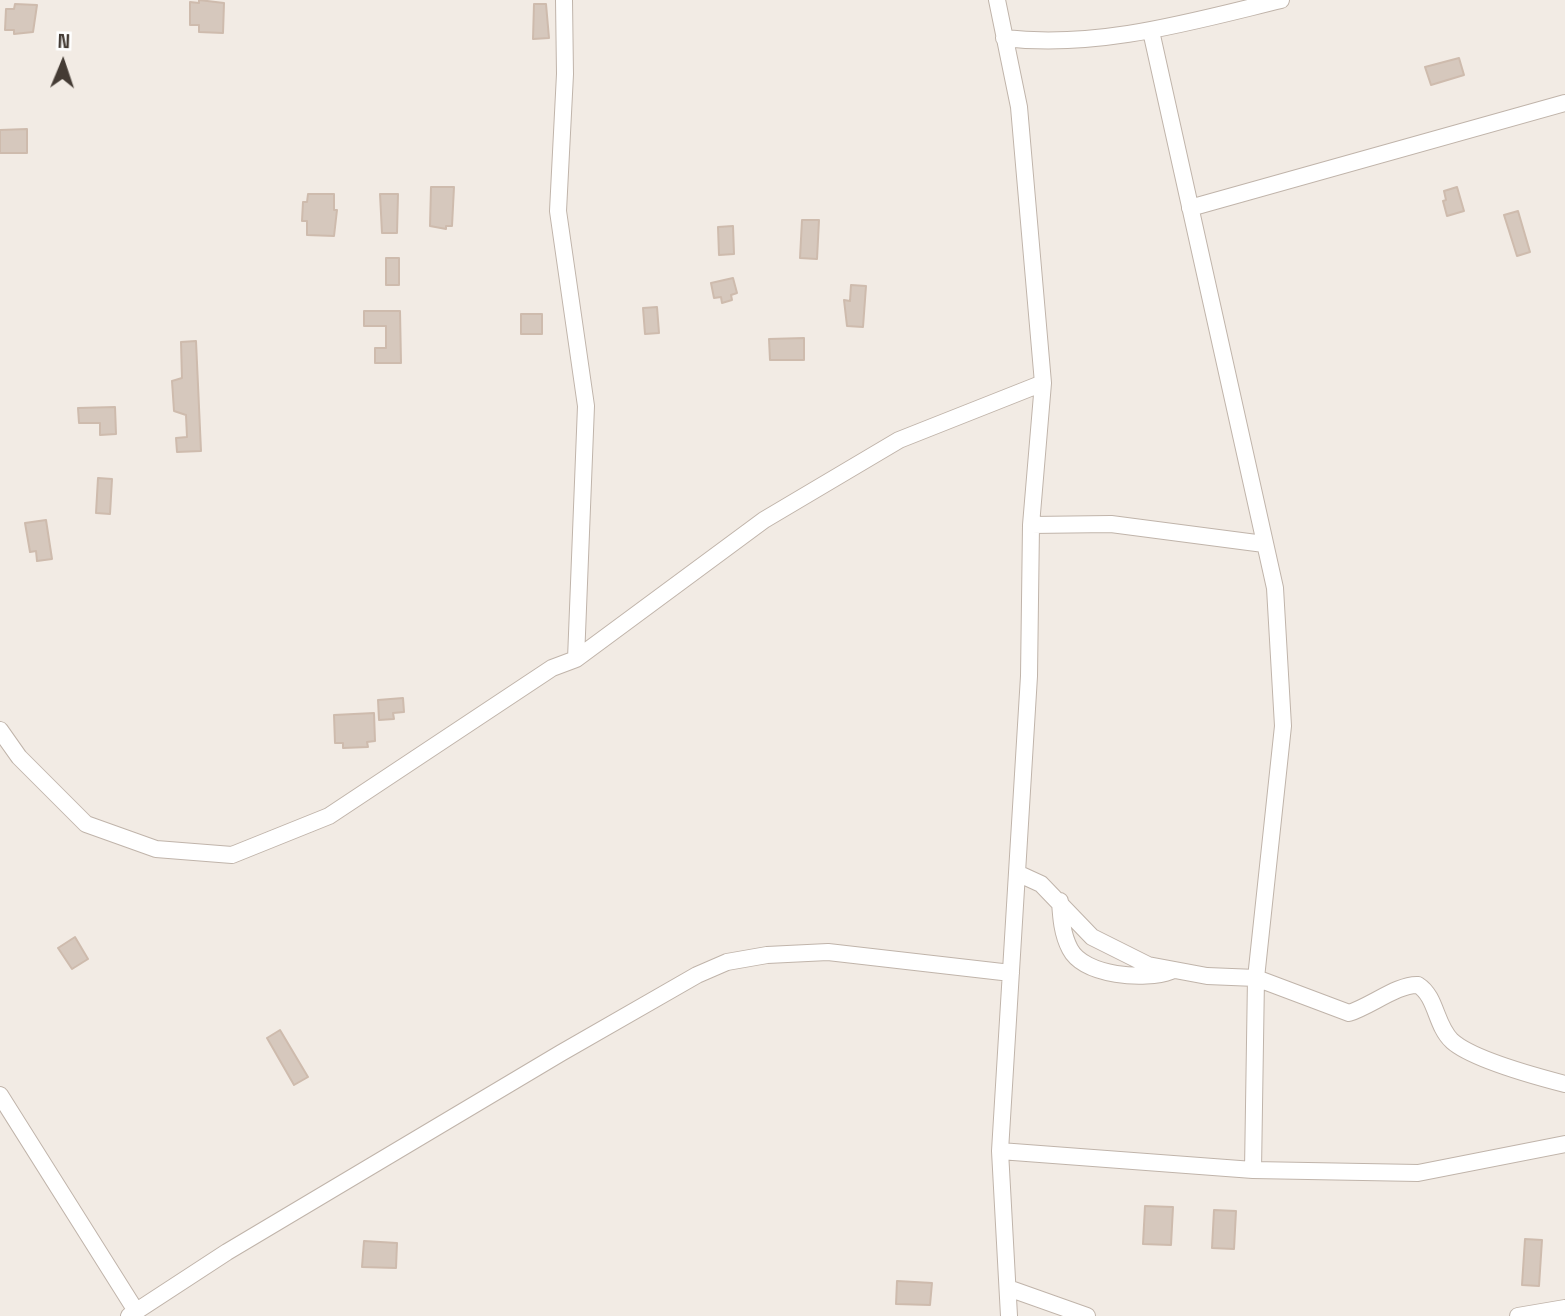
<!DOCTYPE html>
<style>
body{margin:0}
#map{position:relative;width:1565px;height:1316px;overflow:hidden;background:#f2ebe4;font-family:"Space Grotesk",sans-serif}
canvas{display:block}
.north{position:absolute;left:28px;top:28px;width:70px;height:70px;-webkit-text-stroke:5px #fff;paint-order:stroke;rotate:2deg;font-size:19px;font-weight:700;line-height:28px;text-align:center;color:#443b34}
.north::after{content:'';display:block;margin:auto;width:24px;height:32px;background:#443b34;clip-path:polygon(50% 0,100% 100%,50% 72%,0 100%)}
</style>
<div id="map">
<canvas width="1565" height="1316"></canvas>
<div class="north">N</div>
</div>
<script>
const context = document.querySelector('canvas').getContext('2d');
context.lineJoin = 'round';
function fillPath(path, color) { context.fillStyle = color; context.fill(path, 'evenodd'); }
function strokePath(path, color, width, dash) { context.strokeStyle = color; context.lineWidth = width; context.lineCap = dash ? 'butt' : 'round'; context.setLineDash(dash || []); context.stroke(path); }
const building = new Path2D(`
 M 199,0 L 224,3 L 223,33 L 199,32 L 199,25 L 190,25 L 190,2 L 199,3 Z
 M 15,4 L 37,5 L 33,32 L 14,34 L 14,30 L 5,30 L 6,9 L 14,9 Z
 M 534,4 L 546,4 L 549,38 L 533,39 Z
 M 1459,58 L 1464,75 L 1431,85 L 1425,67 Z
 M 27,129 L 27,153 L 0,153 L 0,130 Z
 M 431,187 L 454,187 L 452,226 L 446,226 L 446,229 L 430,226 Z
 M 1457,187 L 1464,211 L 1447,216 L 1443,201 L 1446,200 L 1444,191 Z
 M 308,194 L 334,194 L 334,210 L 337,210 L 334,236 L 307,235 L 307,221 L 302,221 L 303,202 L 307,202 Z
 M 380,194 L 398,194 L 397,233 L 382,233 Z
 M 1518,211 L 1530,252 L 1517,256 L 1504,215 Z
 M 802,220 L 819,220 L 817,259 L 800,258 Z
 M 733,226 L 734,254 L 719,255 L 718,227 Z
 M 386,258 L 399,258 L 399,285 L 386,285 Z
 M 733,278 L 737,293 L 731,295 L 732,300 L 722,303 L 721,297 L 714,298 L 711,283 Z
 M 851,285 L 866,286 L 863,327 L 847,326 L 844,300 L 850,301 Z
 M 657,307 L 659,333 L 645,334 L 643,308 Z
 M 364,311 L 400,311 L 401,363 L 375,363 L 375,348 L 386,348 L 386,326 L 364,326 Z
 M 521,314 L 542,314 L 542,334 L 521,334 Z
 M 804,338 L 804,360 L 770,360 L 769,339 Z
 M 196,341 L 201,451 L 177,452 L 176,438 L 187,437 L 186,415 L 174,411 L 172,381 L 182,378 L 181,342 Z
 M 115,407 L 116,434 L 100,435 L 100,423 L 79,423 L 78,408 Z
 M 98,478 L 112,479 L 110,514 L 96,513 Z
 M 46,520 L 52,559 L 37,561 L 36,551 L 30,552 L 25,523 Z
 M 403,698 L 404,712 L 393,713 L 394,719 L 379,720 L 378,700 Z
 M 374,713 L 375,741 L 367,742 L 368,747 L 343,748 L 343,743 L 335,743 L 334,715 Z
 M 75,937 L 88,959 L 72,969 L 58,948 Z
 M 280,1030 L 308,1077 L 294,1085 L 267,1038 Z
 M 1145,1206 L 1173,1207 L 1171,1245 L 1143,1244 Z
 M 1214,1210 L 1236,1211 L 1234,1249 L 1212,1248 Z
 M 1525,1239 L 1542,1240 L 1539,1286 L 1522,1285 Z
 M 364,1241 L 397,1243 L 396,1268 L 362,1267 Z
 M 897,1281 L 932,1283 L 930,1305 L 896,1304 Z`);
fillPath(building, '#d6c8bd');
strokePath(building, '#cebbad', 2);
const street = new Path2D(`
 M 564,0 L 565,74 L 558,211 L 586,406 L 576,659
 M 997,0 L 1019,107 L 1043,383 L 1031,525 L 1029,676 L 1000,1151 L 1009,1316
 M 1151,31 L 1275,588 L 1283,726 L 1256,978 L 1253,1170
 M 1004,38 C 1098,49 1190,22 1281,0
 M 1190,208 L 1565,103
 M 1031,525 L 1111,524 L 1264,544
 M 0,730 L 19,757 L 86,824 L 156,849 L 232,855 L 329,816 L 552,668 L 576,659 L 764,520 L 899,440 L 1043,383
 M 1017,873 L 1041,884 L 1092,937 L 1148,965 L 1207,976 L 1256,978 L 1349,1013 C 1371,1006 1398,984 1418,985 C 1437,997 1435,1025 1452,1041 C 1472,1059 1538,1077 1565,1084
 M 1060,901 C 1061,917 1062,934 1070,949 C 1084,976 1145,981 1171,971
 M 0,1095 L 136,1311
 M 1000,1151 L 1253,1170 L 1418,1173 L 1565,1144
 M 1008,1288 L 1087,1316
 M 129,1316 L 227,1252 L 561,1053 L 697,975 L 727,962 L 767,955 L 828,952 L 1011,973
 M 1518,1316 L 1565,1308`);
strokePath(street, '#c0b4aa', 18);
strokePath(street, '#fff', 16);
</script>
